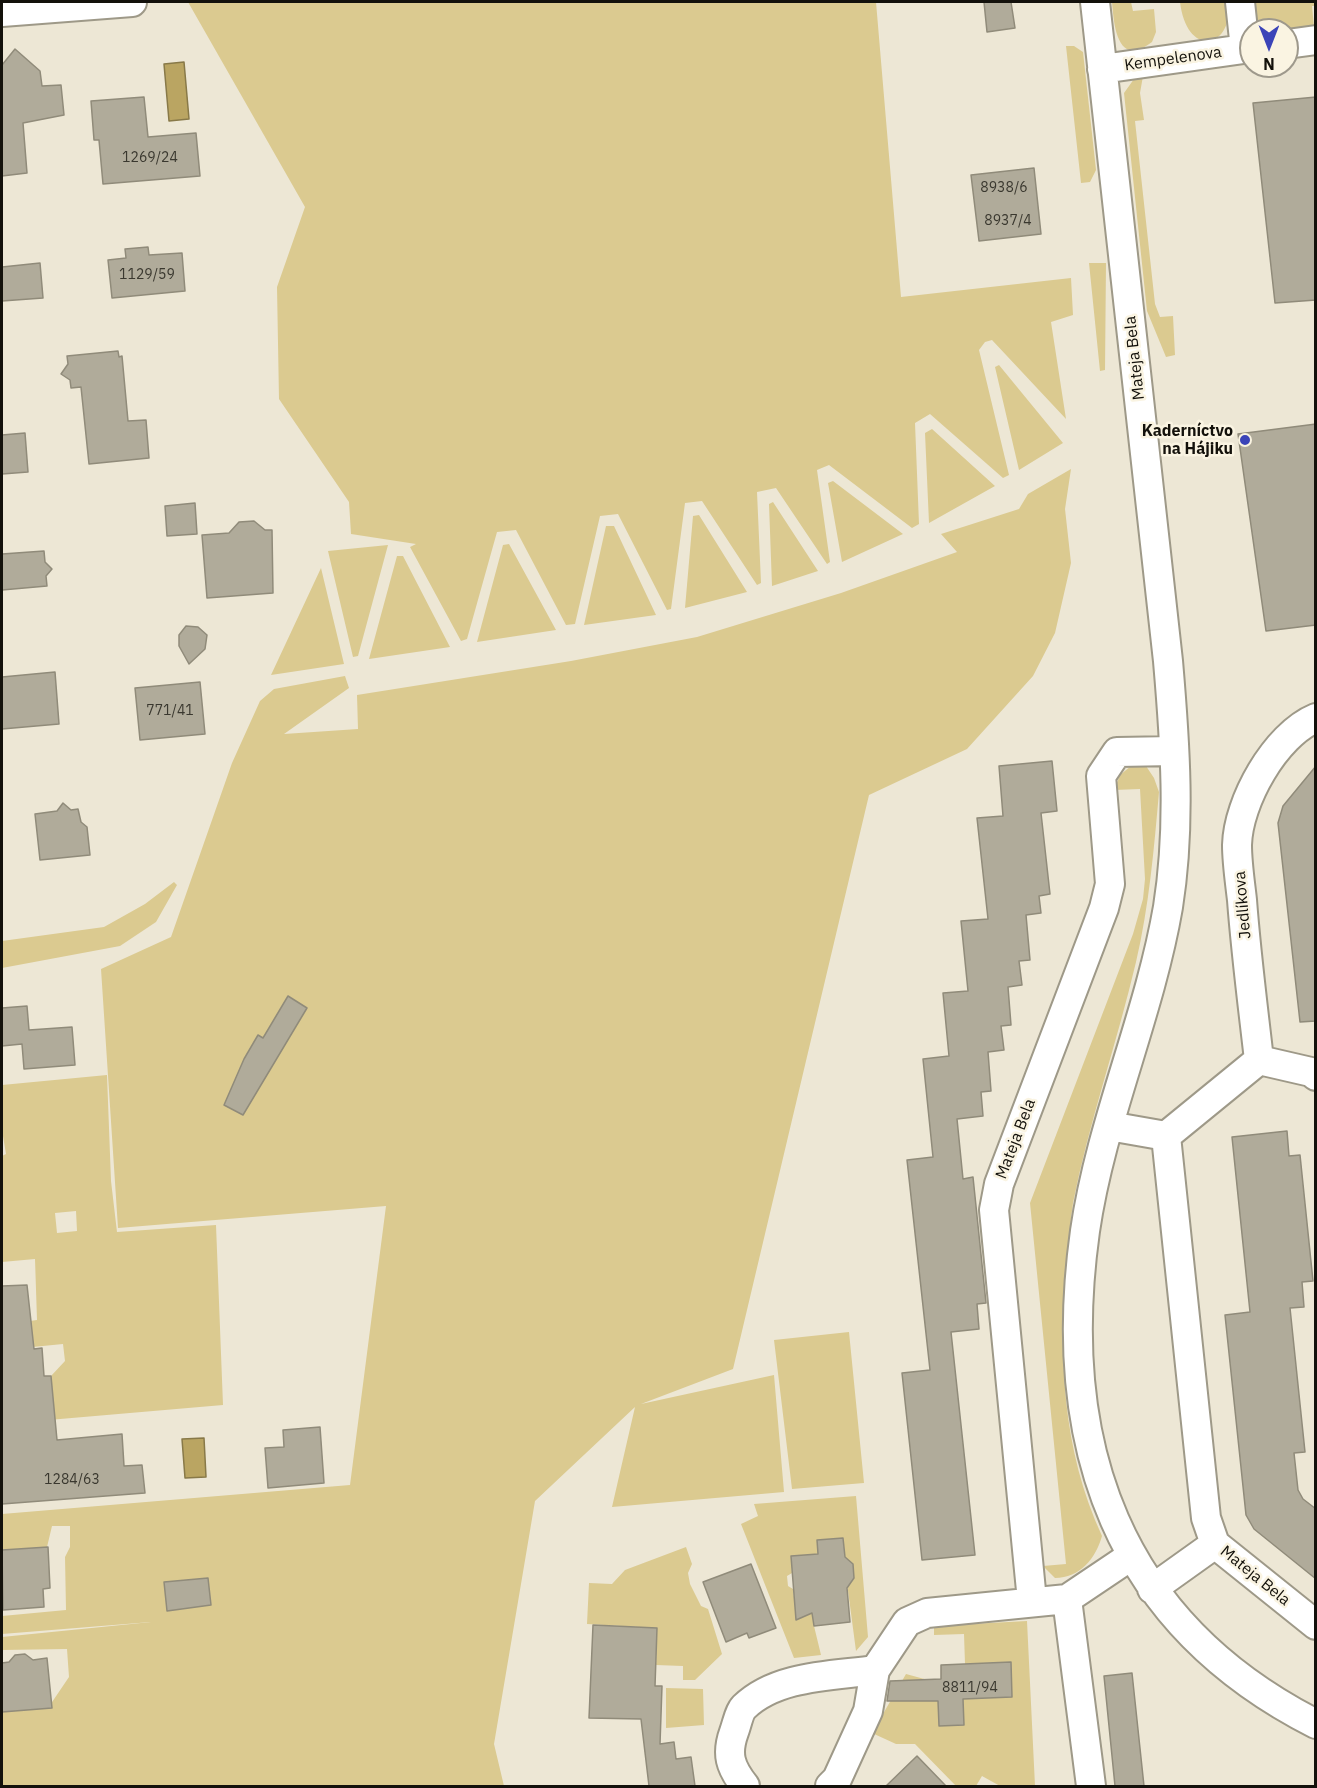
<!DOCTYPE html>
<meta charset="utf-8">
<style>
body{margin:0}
#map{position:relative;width:1317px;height:1788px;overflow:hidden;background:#ede7d5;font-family:"IBM Plex Sans",sans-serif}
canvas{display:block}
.frame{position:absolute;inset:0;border:3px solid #13110b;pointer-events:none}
.north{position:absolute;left:1239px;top:18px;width:60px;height:60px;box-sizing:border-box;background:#faf4e2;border:2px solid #9e998c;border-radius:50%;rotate:180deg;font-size:16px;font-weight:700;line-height:24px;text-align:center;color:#13110b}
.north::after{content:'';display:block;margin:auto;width:21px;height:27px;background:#3b44b8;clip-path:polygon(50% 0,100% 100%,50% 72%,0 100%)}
</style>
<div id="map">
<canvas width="1317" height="1788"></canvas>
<div class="frame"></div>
<div class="north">N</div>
</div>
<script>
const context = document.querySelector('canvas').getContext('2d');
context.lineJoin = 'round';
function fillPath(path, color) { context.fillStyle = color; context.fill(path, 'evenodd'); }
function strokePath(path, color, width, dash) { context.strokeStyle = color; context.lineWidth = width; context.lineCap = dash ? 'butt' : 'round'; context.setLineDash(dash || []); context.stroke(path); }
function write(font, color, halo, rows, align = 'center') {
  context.font = font + ' "IBM Plex Sans",sans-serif'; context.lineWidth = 5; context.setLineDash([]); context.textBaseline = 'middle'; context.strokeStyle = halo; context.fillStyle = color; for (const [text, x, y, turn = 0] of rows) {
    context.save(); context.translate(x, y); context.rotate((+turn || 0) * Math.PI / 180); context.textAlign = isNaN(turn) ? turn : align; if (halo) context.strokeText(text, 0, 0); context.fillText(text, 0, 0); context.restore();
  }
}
fillPath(new Path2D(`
 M 188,2 L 876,2 L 901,297 L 1071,278 L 1073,315 L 1051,322 L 1066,419 L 992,340 L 985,342 L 979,350 L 1009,475 L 1003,478 L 930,414 L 915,423 L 919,524 L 912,528 L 829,465 L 817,470 L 830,562 L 827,564 L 776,488 L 757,492 L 761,583 L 757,585 L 702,501 L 685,503 L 671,609 L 667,610 L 618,514 L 600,516 L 575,624 L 566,625 L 516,530 L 497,532 L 467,639 L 461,641 L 410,547 L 416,544 L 351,534 L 349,502 L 279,399 L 277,287 L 305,207 Z
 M 1112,2 L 1131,2 L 1133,11 L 1154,9 L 1156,32 L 1152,42 C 1117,69 1114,25 1112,2 Z
 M 1180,2 L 1229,2 C 1233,49 1187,59 1180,2 Z
 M 1252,2 L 1315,2 L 1315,6 L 1312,6 L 1314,27 L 1268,30 L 1254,17 Z
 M 1066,46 L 1074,46 L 1083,52 L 1096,170 L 1090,182 L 1081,183 Z
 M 1143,76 L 1140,93 L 1144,120 L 1135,121 L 1155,304 L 1160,317 L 1173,316 L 1175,355 L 1166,357 L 1147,311 L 1124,93 L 1134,79 Z
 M 1089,263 L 1106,263 L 1105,370 L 1100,371 Z
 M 999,365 L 1063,443 L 1019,470 L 995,367 Z
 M 932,429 L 995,486 L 929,523 L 925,433 Z
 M 1071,469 L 1065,509 L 1071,563 L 1055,633 L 1033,676 L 967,749 L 869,795 L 733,1369 L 641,1404 L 774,1375 L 784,1492 L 612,1507 L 635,1407 L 535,1501 L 494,1744 L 504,1786 L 2,1786 L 2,1712 L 48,1708 L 69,1677 L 67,1649 L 2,1650 L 2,1637 L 151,1622 L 2,1634 L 2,1616 L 66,1610 L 65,1557 L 70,1547 L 70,1526 L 52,1526 L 47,1547 L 2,1550 L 2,1514 L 350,1485 L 386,1206 L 118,1228 L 101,969 L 171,937 L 232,763 L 260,701 L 274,689 L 345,676 L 349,688 L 284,734 L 358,729 L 357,695 L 571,661 L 697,637 L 841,593 L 957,552 L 941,534 L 1019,509 L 1028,494 Z
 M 833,481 L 903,534 L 842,562 L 828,483 Z
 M 773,502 L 818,571 L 772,586 L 769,504 Z
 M 699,515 L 747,592 L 685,608 L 693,516 Z
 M 606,526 L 614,526 L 656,615 L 584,625 Z
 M 509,544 L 556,630 L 477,642 L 503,545 Z
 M 388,545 L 358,656 L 353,657 L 328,551 Z
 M 397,556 L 403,556 L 450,647 L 369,659 Z
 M 321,568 L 344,664 L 271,675 Z
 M 1131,766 L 1146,766 L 1154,778 L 1159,792 C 1154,849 1149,906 1136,962 C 1117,1043 1089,1122 1073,1203 C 1070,1222 1069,1242 1068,1262 C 1058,1356 1062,1449 1102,1536 C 1096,1558 1080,1578 1055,1578 L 1043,1566 L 1066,1564 L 1030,1203 L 1133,934 L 1143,899 L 1145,879 L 1140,789 L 1114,790 L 1120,775 Z
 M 174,882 L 177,885 L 156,922 L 120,946 L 2,968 L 2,941 L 104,927 L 145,904 Z
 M 107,1075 L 111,1181 L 117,1232 L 216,1225 L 223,1405 L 2,1424 L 2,1419 L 54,1408 L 51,1376 L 65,1361 L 63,1344 L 2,1350 L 2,1325 L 37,1320 L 35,1259 L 2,1262 L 2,1156 L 6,1154 L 2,1130 L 2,1085 ZM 76,1211 L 77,1231 L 57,1233 L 55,1213 Z
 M 849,1332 L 864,1483 L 792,1489 L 774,1340 Z
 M 856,1496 L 868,1637 L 856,1651 L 847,1583 L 854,1579 L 853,1564 L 845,1561 L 843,1538 L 817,1540 L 818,1554 L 791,1557 L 792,1573 L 787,1576 L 788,1586 L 793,1589 L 795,1605 L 812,1604 L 814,1626 L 821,1655 L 794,1658 L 741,1524 L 758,1516 L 754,1504 Z
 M 686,1547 L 692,1564 L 688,1573 L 690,1584 L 701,1606 L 708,1609 L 722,1654 L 695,1680 L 683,1680 L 683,1666 L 656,1665 L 657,1628 L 587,1624 L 589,1583 L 612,1584 L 625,1570 Z
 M 1027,1621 L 1035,1786 L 1000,1786 L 982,1776 L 976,1786 L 956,1786 L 915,1744 L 896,1744 L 872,1733 L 906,1674 L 928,1680 L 938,1701 L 940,1726 L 964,1725 L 963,1699 L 1012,1697 L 1011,1662 L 965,1664 L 964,1634 L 934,1635 L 934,1626 Z
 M 666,1688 L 703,1689 L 704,1725 L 666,1728 Z`), '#dbca90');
const water = new Path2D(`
 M 184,62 L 189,119 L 169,121 L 164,64 Z
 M 204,1438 L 206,1477 L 185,1478 L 182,1439 Z`);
fillPath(water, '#baa562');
strokePath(water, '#887948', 1.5);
const building = new Path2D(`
 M 984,2 L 1011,2 L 1015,28 L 987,32 Z
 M 15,49 L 40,71 L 42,86 L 61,85 L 64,115 L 23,123 L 27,173 L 2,176 L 2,65 Z
 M 144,97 L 148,137 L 196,133 L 200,176 L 103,184 L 99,140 L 94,140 L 91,101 Z
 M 1316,97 L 1316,300 L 1275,303 L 1253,103 Z
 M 1034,168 L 1041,234 L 979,241 L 971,175 Z
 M 148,247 L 149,255 L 182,253 L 185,291 L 112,298 L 108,260 L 126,258 L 125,249 Z
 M 40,263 L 43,298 L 2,301 L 2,267 Z
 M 118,351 L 119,357 L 122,356 L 128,421 L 146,420 L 149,458 L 89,464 L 81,387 L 71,388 L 70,380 L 61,374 L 68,364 L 67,356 Z
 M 1316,424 L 1316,625 L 1266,631 L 1238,434 Z
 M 25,433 L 28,472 L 2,474 L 2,435 Z
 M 195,503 L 197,534 L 167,536 L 165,506 Z
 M 254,521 L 265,530 L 272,530 L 273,593 L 207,598 L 202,535 L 229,533 L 239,522 Z
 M 44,551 L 45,562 L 52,569 L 46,576 L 47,586 L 2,590 L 2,554 Z
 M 186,626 L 198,627 L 207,635 L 205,649 L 189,664 L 179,646 L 179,635 Z
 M 55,672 L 59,724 L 2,729 L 2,677 Z
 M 200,682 L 205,734 L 140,740 L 135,688 Z
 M 1052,761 L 1057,811 L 1041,813 L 1050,894 L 1039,896 L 1041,913 L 1026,915 L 1030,960 L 1019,961 L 1022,985 L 1008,987 L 1011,1025 L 1001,1026 L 1004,1050 L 988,1052 L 991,1091 L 981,1092 L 983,1116 L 957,1119 L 963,1179 L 973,1177 L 986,1303 L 977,1304 L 979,1329 L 951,1332 L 975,1555 L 922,1560 L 902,1373 L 930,1370 L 907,1160 L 933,1157 L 923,1059 L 949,1056 L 943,993 L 968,991 L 961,921 L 988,919 L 977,818 L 1003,816 L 999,766 Z
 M 1316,766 L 1316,1021 L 1300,1022 L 1278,823 L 1283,806 Z
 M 63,803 L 71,810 L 78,809 L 81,822 L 87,827 L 90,855 L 40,860 L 35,814 L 57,811 Z
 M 288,996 L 307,1008 L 243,1115 L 224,1105 L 244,1059 L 258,1035 L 263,1038 Z
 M 27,1006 L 29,1030 L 72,1027 L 75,1065 L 24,1069 L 22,1044 L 2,1046 L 2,1008 Z
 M 1287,1131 L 1289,1156 L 1300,1155 L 1313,1281 L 1302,1282 L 1304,1307 L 1290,1308 L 1305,1452 L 1294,1453 L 1298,1490 L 1303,1499 L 1316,1509 L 1316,1579 L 1254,1529 L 1246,1515 L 1225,1315 L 1250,1312 L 1232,1137 Z
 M 27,1285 L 34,1349 L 42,1348 L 44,1376 L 51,1376 L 57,1440 L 122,1434 L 124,1466 L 142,1465 L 145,1493 L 2,1504 L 2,1286 Z
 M 320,1427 L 324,1483 L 268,1488 L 265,1448 L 284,1447 L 283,1430 Z
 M 843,1538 L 845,1557 L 853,1564 L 854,1578 L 847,1588 L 850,1622 L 814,1626 L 812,1613 L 796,1620 L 791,1556 L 818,1554 L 817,1540 Z
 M 48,1547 L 50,1588 L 43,1589 L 44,1607 L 3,1610 L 2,1550 Z
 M 751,1564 L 776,1628 L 749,1638 L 747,1633 L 726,1642 L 703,1582 Z
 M 208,1578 L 211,1605 L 167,1611 L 164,1582 Z
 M 593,1625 L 657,1628 L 655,1686 L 662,1686 L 660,1744 L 674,1742 L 676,1759 L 691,1757 L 695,1786 L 649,1786 L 641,1719 L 589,1718 Z
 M 25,1654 L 33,1660 L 47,1658 L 52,1708 L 2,1712 L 2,1663 L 9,1662 L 15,1655 Z
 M 1011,1662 L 1012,1697 L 963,1699 L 964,1725 L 939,1726 L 938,1701 L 887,1701 L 890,1681 L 941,1679 L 941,1665 Z
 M 1132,1673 L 1144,1786 L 1115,1786 L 1104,1676 Z
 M 917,1756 L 946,1786 L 886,1786 Z`);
fillPath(building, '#b0ab9a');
strokePath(building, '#908b7a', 1.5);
const minor = new Path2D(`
 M 1095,2 L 1168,661 C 1175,742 1181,826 1168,907 C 1149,1017 1101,1121 1085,1231 C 1055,1445 1117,1623 1316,1724
 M 1240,2 L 1245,49
 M 2,12 L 132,2
 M 1287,44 L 1316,40
 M 1102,69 L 1251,48
 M 1316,718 C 1275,735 1238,802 1237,845 C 1237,863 1240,882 1242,900 C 1246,954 1253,1007 1259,1060 L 1311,1072 L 1316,1076
 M 1109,1126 L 1166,1136
 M 1166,1136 L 1206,1518 L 1215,1544 L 1316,1625
 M 1166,1136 L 1259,1060
 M 1152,1589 L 1215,1544
 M 1067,1599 L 1091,1786
 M 1032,1601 L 994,1210 L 999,1184 L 1104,908 L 1110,884 L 1101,776 L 1117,752 L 1174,751
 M 745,1786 C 730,1767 726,1754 734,1732 C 737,1724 739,1712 744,1707 C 777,1675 833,1676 875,1670
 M 830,1786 L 837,1779 L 868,1711 L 875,1670 L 907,1622 L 927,1613 L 1067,1599 L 1131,1556`);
strokePath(minor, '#9e9988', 32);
strokePath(minor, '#fff', 28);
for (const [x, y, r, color] of [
 [1245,440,6,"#3b44b8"]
]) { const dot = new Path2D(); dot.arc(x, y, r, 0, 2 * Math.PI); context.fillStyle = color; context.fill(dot); strokePath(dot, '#faf4e2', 2); }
write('14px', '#3a382f', null, [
 ["1269/24",150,158],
 ["8938/6",1004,188],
 ["8937/4",1008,221],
 ["1129/59",147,275],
 ["771/41",170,711],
 ["1284/63",72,1480],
 ["8811/94",970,1688]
]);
write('16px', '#13110b', '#faf4e2', [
 ["Kempelenova",1173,59,-8],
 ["Mateja Bela",1135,358,-96],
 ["Jedlíkova",1243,905,-95],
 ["Mateja Bela",1016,1139,-69],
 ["Mateja Bela",1255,1576,39]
]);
write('bold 16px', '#13110b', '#faf4e2', [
 ["Kaderníctvo",1233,431],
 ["na Hájiku",1233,449]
], 'right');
</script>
